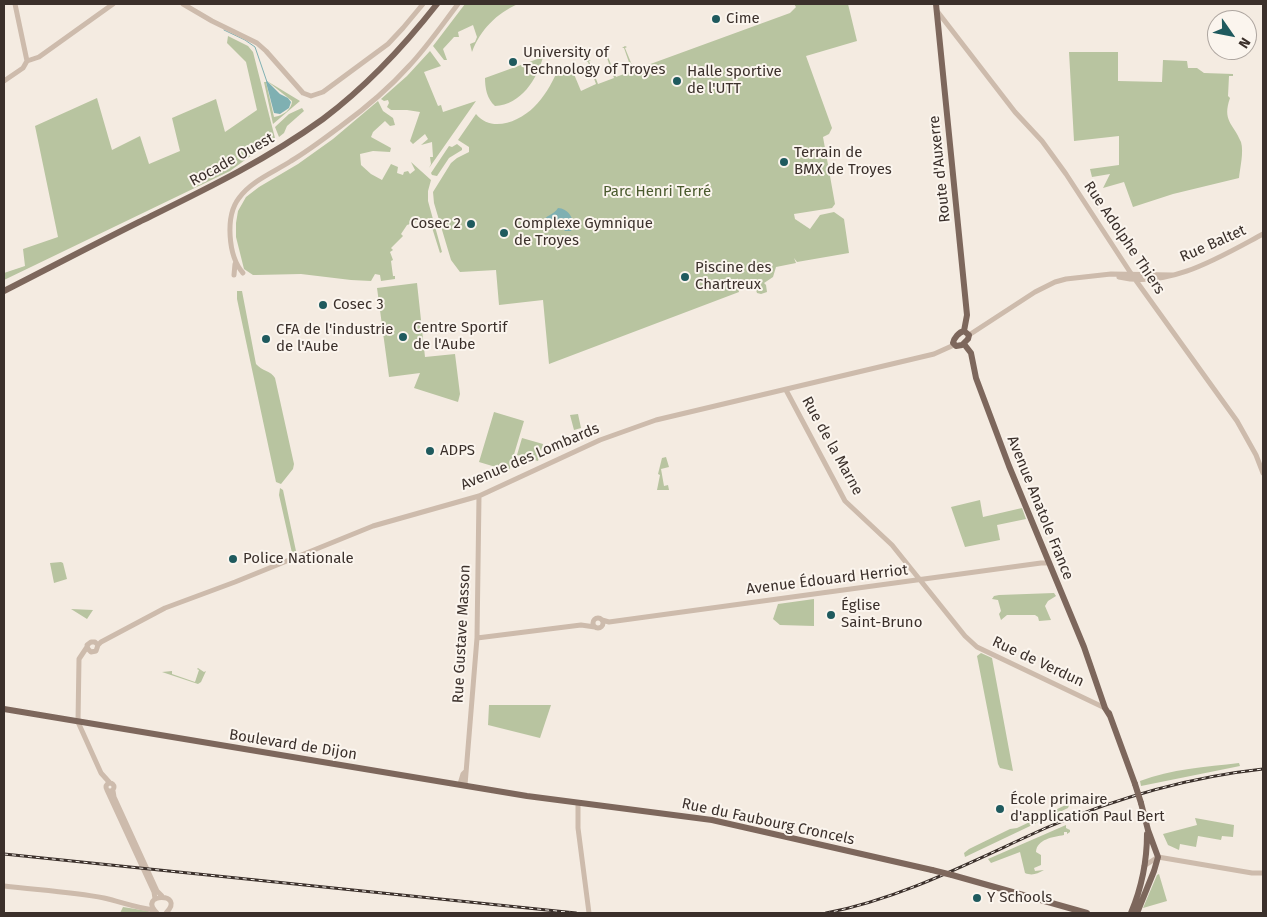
<!DOCTYPE html>
<meta charset="utf-8">
<style>
body{margin:0}
#map{position:relative;width:1267px;height:917px;overflow:hidden;background:#f4ebe1;font-family:"Fira Sans",sans-serif}
canvas{display:block}
.frame{position:absolute;inset:0;border:5px solid #3b302b;pointer-events:none}
.north{position:absolute;left:1207px;top:10px;width:50px;height:50px;box-sizing:border-box;background:#fbf5ee;border:1px solid #aea6a0;border-radius:50%;rotate:123deg;font-size:14px;font-weight:700;line-height:20px;text-align:center;color:#3b302b}
.north::after{content:'';display:block;margin:auto;width:18px;height:22px;background:#1f5a5e;clip-path:polygon(50% 0,100% 100%,50% 72%,0 100%)}
</style>
<div id="map">
<canvas width="1267" height="917"></canvas>
<div class="frame"></div>
<div class="north">N</div>
</div>
<script>
const context = document.querySelector('canvas').getContext('2d');
context.lineJoin = 'round';
function fillPath(path, color) { context.fillStyle = color; context.fill(path, 'evenodd'); }
function strokePath(path, color, width, dash) { context.strokeStyle = color; context.lineWidth = width; context.lineCap = dash ? 'butt' : 'round'; context.setLineDash(dash || []); context.stroke(path); }
function write(font, color, halo, rows, align = 'center') {
  context.font = font + ' "Fira Sans",sans-serif'; context.lineWidth = 4; context.setLineDash([]); context.textBaseline = 'middle'; context.strokeStyle = halo; context.fillStyle = color; for (const [text, x, y, turn = 0] of rows) {
    context.save(); context.translate(x, y); context.rotate((+turn || 0) * Math.PI / 180); context.textAlign = isNaN(turn) ? turn : align; if (halo) context.strokeText(text, 0, 0); context.fillText(text, 0, 0); context.restore();
  }
}
fillPath(new Path2D(`
 M 465,4 L 518,4 C 497,13 480,30 472,52 L 470,44 L 475,42 L 477,37 L 473,25 L 458,32 L 459,37 L 454,37 L 443,49 L 447,60 L 444,60 L 433,46 Z
 M 794,4 L 848,4 L 857,41 L 806,56 L 832,128 L 829,134 L 823,137 L 835,204 L 832,208 L 794,214 L 795,219 L 810,229 L 820,215 L 834,212 L 844,219 L 849,253 L 797,262 L 794,258 L 796,263 L 776,267 L 773,277 L 764,283 L 766,285 L 767,292 L 761,294 L 757,293 L 754,284 L 738,287 L 739,292 L 549,364 L 543,300 L 499,305 L 496,270 L 460,272 L 451,260 L 434,203 L 433,192 L 451,163 L 457,158 L 469,152 L 469,147 L 458,140 L 476,114 C 491,133 519,122 534,107 C 544,97 551,85 557,72 L 571,67 L 581,91 L 596,84 L 588,62 L 586,62 L 587,60 L 591,60 L 589,61 L 598,84 L 614,78 L 606,55 L 604,55 L 607,53 L 609,53 L 607,54 L 616,77 L 632,71 L 624,48 L 622,48 L 625,46 L 627,47 L 625,48 L 634,70 L 790,13 L 796,7 Z
 M 228,36 L 248,46 L 253,52 L 275,138 L 230,171 L 4,280 L 4,273 L 25,266 L 23,249 L 58,237 L 35,126 L 97,98 L 112,150 L 140,136 L 149,164 L 180,151 L 172,118 L 216,99 L 225,132 L 257,110 L 246,62 L 227,43 Z
 M 430,51 L 441,66 L 424,72 L 438,106 L 441,105 L 443,112 L 476,101 L 429,168 L 431,164 L 430,157 L 433,157 L 432,142 L 421,145 L 428,139 L 425,134 L 413,144 L 410,141 L 420,112 L 407,110 L 391,110 L 387,107 L 389,103 L 388,100 L 384,101 L 381,99 L 407,76 Z
 M 1069,52 L 1118,52 L 1118,81 L 1162,82 L 1163,60 L 1187,61 L 1188,68 L 1197,68 L 1204,73 L 1233,74 L 1233,76 L 1229,76 L 1228,96 L 1230,98 C 1222,121 1233,123 1241,142 C 1244,152 1240,168 1239,178 L 1173,194 L 1133,207 L 1124,182 L 1103,188 L 1110,174 L 1092,177 L 1090,169 L 1119,165 L 1119,136 L 1074,141 Z
 M 543,57 C 537,79 521,105 495,106 C 487,99 485,88 485,78 Z
 M 267,81 L 300,101 L 273,124 L 264,82 L 266,82 L 274,117 C 283,116 292,109 292,101 Z
 M 378,101 L 383,111 L 393,118 L 395,125 L 390,126 L 385,121 L 373,132 L 371,137 L 391,148 L 390,152 L 373,151 L 360,154 L 361,165 L 371,174 L 382,180 L 391,164 L 398,167 L 397,173 L 403,175 L 404,172 L 408,171 L 410,174 L 415,170 L 411,162 L 431,180 L 428,191 L 428,201 L 442,252 L 440,253 L 429,218 L 407,225 L 401,234 L 403,236 L 391,248 L 393,250 L 390,252 L 393,260 L 391,261 L 393,276 L 395,276 L 395,279 L 381,281 L 380,275 L 375,274 L 371,281 L 351,280 L 301,274 L 256,275 L 253,275 L 244,269 L 236,237 L 236,223 L 238,211 L 246,197 L 259,187 L 298,164 L 333,139 Z
 M 302,108 L 304,111 L 287,126 L 284,133 L 279,137 L 275,127 L 289,114 Z
 M 457,144 L 462,148 L 462,150 L 449,158 L 437,176 L 432,175 L 431,173 L 449,146 L 452,147 Z
 M 417,283 L 425,357 L 455,354 L 460,394 L 458,402 L 414,388 L 420,373 L 389,377 L 377,288 Z
 M 237,291 L 242,291 L 256,364 C 262,371 271,371 275,378 L 294,464 L 293,469 L 281,484 L 276,482 L 237,299 Z
 M 494,412 L 524,421 L 509,471 L 479,462 Z
 M 578,414 L 581,428 L 574,430 L 570,415 Z
 M 522,438 L 543,444 L 538,461 L 517,455 Z
 M 666,457 L 669,467 L 661,469 L 664,486 L 668,485 L 669,490 L 657,490 L 660,475 L 658,474 L 662,458 Z
 M 280,488 L 283,490 L 296,551 L 294,554 L 292,553 L 279,495 Z
 M 980,500 L 983,517 L 1022,508 L 1026,519 L 997,525 L 1000,540 L 965,547 L 951,507 Z
 M 61,562 L 63,563 L 67,579 L 54,583 L 50,563 Z
 M 1054,593 L 1056,596 L 1048,601 L 1045,606 L 1051,620 L 1039,621 L 1038,617 L 1035,615 L 1007,615 L 1001,620 L 999,614 L 1001,611 L 998,600 L 992,599 L 994,596 L 999,595 Z
 M 814,599 L 814,626 L 780,625 L 773,619 L 778,604 Z
 M 71,609 L 93,610 L 87,619 Z
 M 981,653 L 992,658 L 1013,771 L 1000,768 L 998,764 L 977,656 Z
 M 198,668 L 204,672 L 206,671 L 201,682 L 198,684 L 162,672 L 172,671 L 172,674 L 195,682 L 199,670 L 197,669 Z
 M 489,705 L 551,705 L 540,738 L 488,725 Z
 M 1239,763 L 1240,766 L 1141,786 L 1140,781 C 1171,769 1206,767 1239,763 Z
 M 1070,803 L 1068,808 L 965,857 L 964,853 L 969,849 L 1010,829 L 1017,828 Z
 M 1195,818 L 1234,825 L 1233,837 L 1222,836 L 1221,840 L 1198,836 L 1196,847 L 1180,844 L 1179,850 L 1168,845 L 1163,834 L 1197,825 Z
 M 1066,825 L 1066,828 L 1070,830 L 1070,832 L 1067,834 L 1067,832 L 1064,832 L 1064,835 C 1053,837 1037,839 1036,852 L 1041,855 L 1041,865 L 1034,868 L 1035,871 L 1044,870 C 1037,874 1032,876 1025,873 L 1020,852 L 991,863 L 988,859 Z
 M 1159,874 L 1167,901 L 1143,908 L 1157,875 Z
 M 123,907 L 148,911 L 151,913 L 120,913 Z`), '#b8c4a0');
fillPath(new Path2D(`
 M 267,81 L 280,94 L 288,98 L 291,102 L 289,108 L 280,114 L 274,113 L 266,82 Z
 M 558,208 C 568,209 571,215 574,224 L 571,231 L 565,231 L 561,226 L 546,226 L 542,223 C 545,215 554,215 558,208 Z`), '#7fb0b2');
strokePath(new Path2D(`
 M 224,30 L 245,40 L 255,47 L 267,82`), '#7fb0b2', 1);
strokePath(new Path2D(`
 M 15,4 L 27,61
 M 183,4 L 212,21 L 257,43 L 266,51 L 303,93 L 311,96 L 323,92 L 388,44 L 403,28 L 423,4
 M 937,11 L 1015,112 L 1042,141 L 1066,174 L 1132,275 L 1237,421 L 1256,455 L 1263,473
 M 27,61 L 39,57 L 113,4
 M 4,81 L 23,68 L 27,61
 M 243,273 C 228,256 225,216 239,198 C 251,181 274,172 291,161 C 308,151 325,138 341,126 C 363,110 391,86 409,66 C 427,47 442,25 458,4
 M 234,275 L 235,264
 M 1119,277 C 1169,289 1220,257 1263,234
 M 969,335 L 1035,292 L 1055,282 L 1066,279 L 1111,274 L 1173,275
 M 786,390 L 845,501 L 892,545 L 965,636 L 977,647 L 1105,708
 M593 623a5 5 0 1 1 10 0a5 5 0 1 1-10 0Z
 M 602,620 L 609,622 L 1041,563 L 1048,563
 M 477,638 L 581,625 L 595,627
 M 98,645 L 95,642 L 91,642 L 87,645 L 88,649 L 91,652 L 96,651 L 98,645 L 101,642 L 165,608 L 235,582 L 373,526 L 479,496 L 600,440 L 656,420 L 934,354 L 954,345
 M 87,647 L 79,659 L 78,722 L 101,773 L 110,783
 M106 787a4 4 0 1 1 8 0a4 4 0 1 1-8 0Z
 M 460,784 L 463,774 L 465,772
 M 465,785 L 477,638 L 479,496
 M 107,790 L 154,892 L 155,899
 M 113,791 L 114,797 L 157,891 L 162,896
 M 578,803 L 578,828 L 589,913
 M 1144,866 L 1158,857 L 1252,873 L 1263,873
 M 4,886 C 37,890 71,892 104,898 C 121,902 137,908 154,910
 M 157,913 C 136,893 187,892 166,913`), '#cdbbac', 5);
strokePath(new Path2D(`
 M 936,4 L 967,315 L 964,331
 M 4,291 C 49,268 93,245 139,222 C 202,191 265,161 323,119 C 367,86 404,46 437,4
 M 964,331 L 969,335 L 968,339 L 962,345 L 956,346 L 953,343 C 954,338 959,332 964,331 Z
 M 964,344 L 971,353 L 976,378 L 1009,466 L 1084,647 L 1105,708 L 1110,716
 M 4,709 L 527,796 L 712,820 L 932,870
 M 1109,713 L 1135,784
 M 952,875 L 1087,913
 M 1131,913 C 1141,889 1147,861 1147,834
 M 1137,913 L 1154,871 L 1158,857 L 1148,830 L 1141,803`), '#7d675c', 6);
const rail = new Path2D(`
 M 4,854 L 576,913
 M 826,913 C 904,898 976,859 1048,827 C 1117,798 1189,777 1263,769`);
strokePath(rail, '#3b302b', 3);
strokePath(rail, '#fbf5ee', 1, [4]);
strokePath(new Path2D(`
 M 1135,784 L 1141,803
 M 932,870 L 952,875`), '#7d675c', 6);
for (const [x, y, r, color] of [
 [716,19,5,"#1f5a5e"],
 [513,62,5,"#1f5a5e"],
 [677,81,5,"#1f5a5e"],
 [784,162,5,"#1f5a5e"],
 [471,224,5,"#1f5a5e"],
 [504,233,5,"#1f5a5e"],
 [685,277,5,"#1f5a5e"],
 [323,305,5,"#1f5a5e"],
 [403,337,5,"#1f5a5e"],
 [266,339,5,"#1f5a5e"],
 [430,451,5,"#1f5a5e"],
 [233,559,5,"#1f5a5e"],
 [831,615,5,"#1f5a5e"],
 [1000,809,5,"#1f5a5e"],
 [977,898,5,"#1f5a5e"]
]) { const dot = new Path2D(); dot.arc(x, y, r, 0, 2 * Math.PI); context.fillStyle = color; context.fill(dot); strokePath(dot, '#fbf5ee', 2); }
write('15px', '#3b302b', '#fbf5ee', [
 ["Cime",726,19],
 ["University of",523,53],
 ["Technology of Troyes",523,70],
 ["Halle sportive",687,72],
 ["de l'UTT",687,89],
 ["Terrain de",794,153],
 ["BMX de Troyes",794,170],
 ["Cosec 2",461,224,"right"],
 ["Complexe Gymnique",514,224],
 ["de Troyes",514,241],
 ["Piscine des",695,268],
 ["Chartreux",695,285],
 ["Cosec 3",333,305],
 ["Centre Sportif",413,328],
 ["de l'Aube",413,345],
 ["CFA de l'industrie",276,330],
 ["de l'Aube",276,347],
 ["ADPS",440,451],
 ["Police Nationale",243,559],
 ["Église",841,606],
 ["Saint-Bruno",841,623],
 ["École primaire",1010,800],
 ["d'application Paul Bert",1010,817],
 ["Y Schools",987,898]
], 'left');
write('15px', '#3b302b', '#fbf5ee', [
 ["Rocade Ouest",232,160,-29],
 ["Route d'Auxerre",940,169,-96],
 ["Rue Adolphe Thiers",1124,238,56],
 ["Rue Baltet",1213,244,-24],
 ["Rue de la Marne",832,446,61],
 ["Avenue des Lombards",530,457,-23],
 ["Avenue Anatole France",1040,508,68],
 ["Avenue Édouard Herriot",827,580,-7],
 ["Rue Gustave Masson",462,634,-87],
 ["Rue de Verdun",1038,662,25],
 ["Boulevard de Dijon",293,745,9],
 ["Rue du Faubourg Croncels",768,822,12]
]);
write('15px', '#4a5a2e', '#fbf5ee', [
 ["Parc Henri Terré",657,192]
]);
</script>
